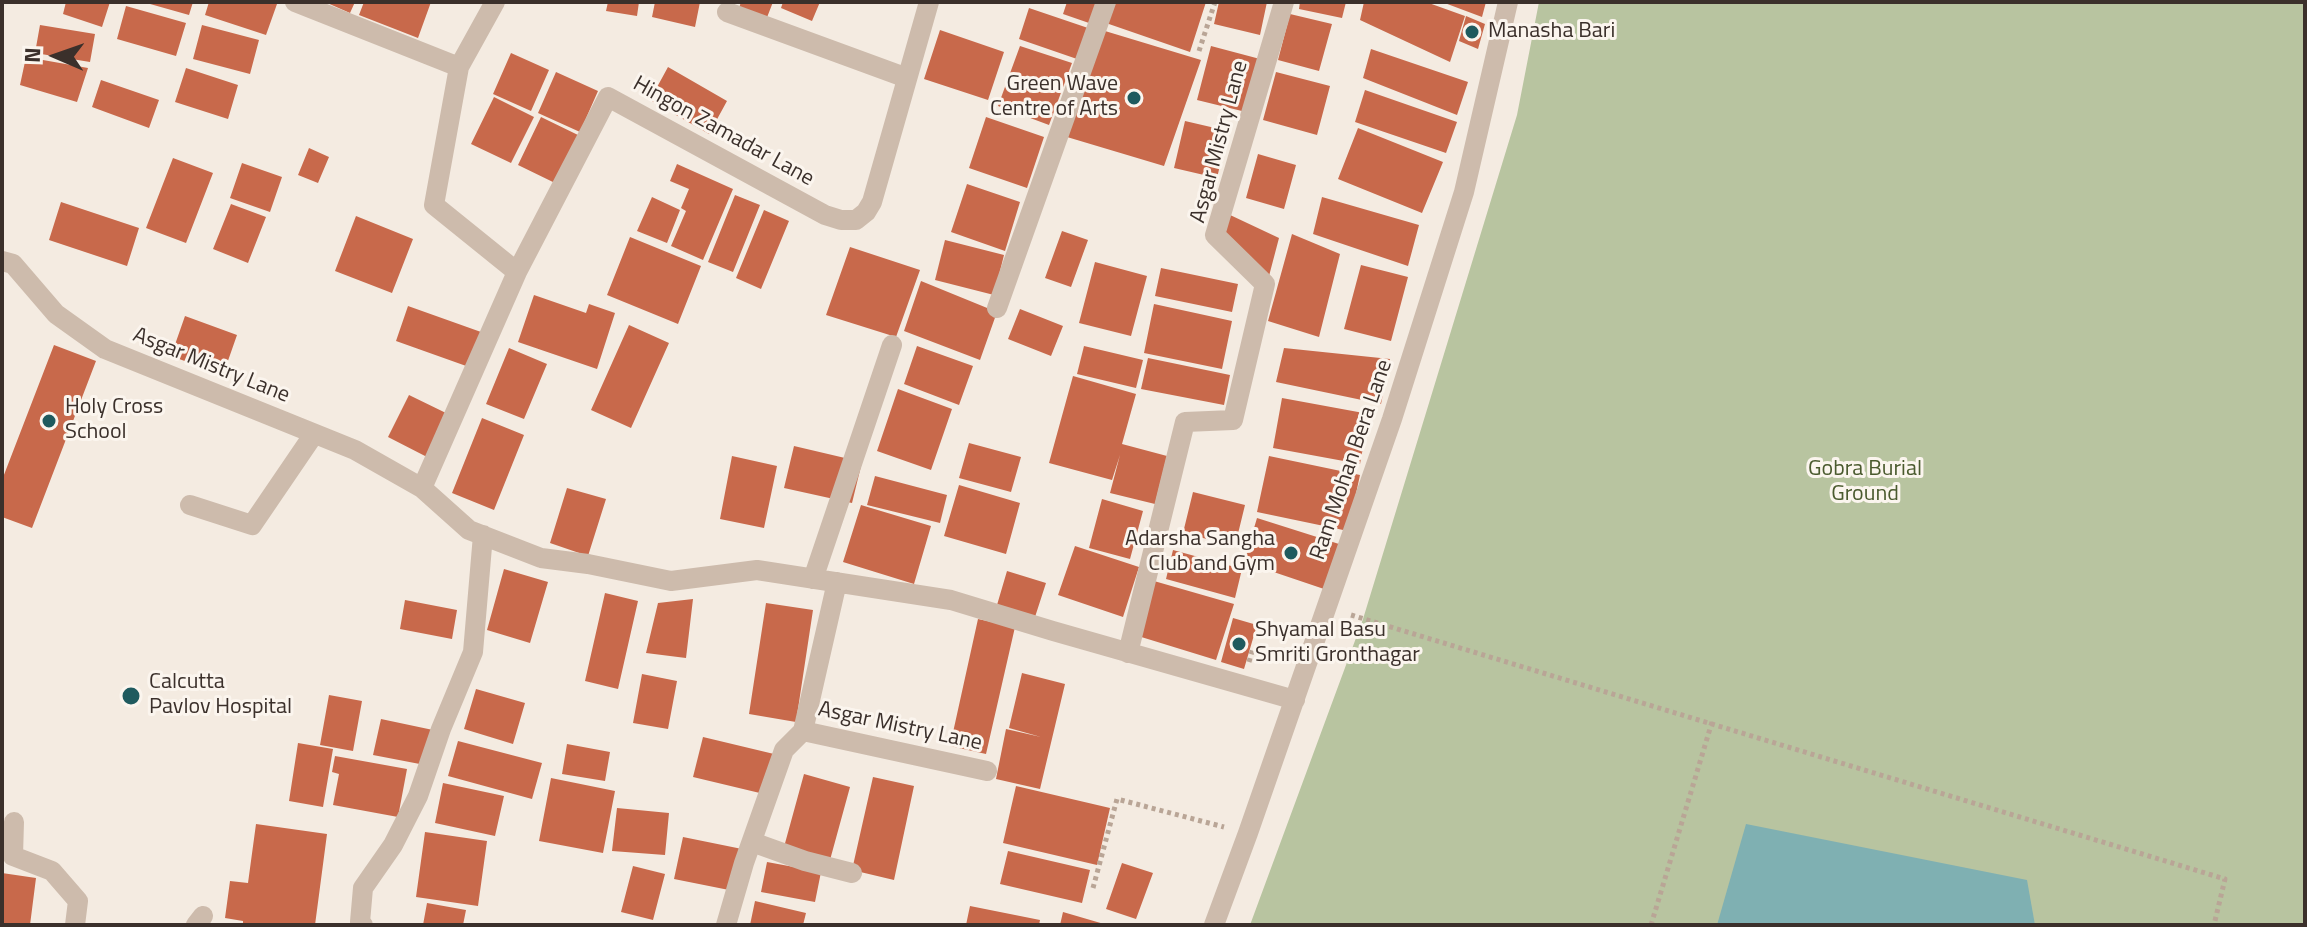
<!DOCTYPE html>
<style>
body{margin:0}
#map{position:relative;width:2307px;height:927px;overflow:hidden;background:#f4ebe1;font-family:"Titillium Web",sans-serif}
canvas{display:block}
.frame{position:absolute;inset:0;border:4px solid #3b302b;pointer-events:none}
.north{position:absolute;left:16px;top:16px;width:80px;height:80px;-webkit-text-stroke:6px #fbf5ee;paint-order:stroke;rotate:272deg;font-size:22px;font-weight:700;line-height:32px;text-align:center;color:#3b302b}
.north::after{content:'';display:block;margin:auto;width:28px;height:36px;background:#3b302b;clip-path:polygon(50% 0,100% 100%,50% 72%,0 100%)}
</style>
<div id="map">
<canvas width="2307" height="927"></canvas>
<div class="frame"></div>
<div class="north">N</div>
</div>
<script>
const ctx = document.querySelector('canvas').getContext('2d');
ctx.lineJoin = 'round';
function fillPath(path, color) {
  ctx.fillStyle = color;
  ctx.fill(path, 'evenodd');
}
function poly(rows) {
  const path = new Path2D();
  for (const r of rows) {
    path.moveTo(r[0], r[1]);
    for (let i = 2; i < r.length; i += 2) path.lineTo(r[i], r[i + 1]);
  }
  return path;
}
function stroke(path, color, width, dash) {
  ctx.strokeStyle = color;
  ctx.lineWidth = width;
  ctx.lineCap = dash ? 'butt' : 'round';
  ctx.setLineDash(dash || []);
  ctx.stroke(path);
}
function label(font, color, halo, rows, align = 'center') {
  ctx.font = font + ' "Titillium Web",sans-serif';
  ctx.lineWidth = 6;
  ctx.setLineDash([]);
  ctx.textBaseline = 'middle';
  ctx.strokeStyle = halo;
  ctx.fillStyle = color;
  for (const [text, x, y, turn = 0] of rows) {
    ctx.save();
    ctx.translate(x, y);
    ctx.rotate((+turn || 0) * Math.PI / 180);
    ctx.textAlign = isNaN(turn) ? turn : align;
    if (halo) ctx.strokeText(text, 0, 0);
    ctx.fillText(text, 0, 0);
    ctx.restore();
  }
}
const green = poly([
 [1539,2,2305,2,2305,925,1250,925,1363,619,1517,115]
]);
const water = poly([
 [1746,824,2027,880,2035,925,1717,925]
]);
const building = poly([
 [66,2,110,2,102,27,63,14],
 [143,2,193,2,189,15],
 [209,2,270,2,277,4,266,35,205,15],
 [325,2,355,2,350,13],
 [364,2,431,2,418,38,359,15],
 [608,2,639,2,637,16,606,11],
 [655,2,700,2,695,27,652,17],
 [741,2,773,2,766,20,738,11],
 [783,2,820,2,812,21,781,8],
 [1067,2,1097,2,1089,23,1063,14],
 [1113,2,1206,2,1190,52,1106,23],
 [1219,2,1267,2,1260,35,1214,24],
 [1300,2,1346,2,1342,18,1299,9],
 [1364,2,1426,2,1465,16,1450,62,1360,20],
 [1442,2,1486,2,1482,17],
 [126,6,186,23,176,56,117,39],
 [1029,8,1088,28,1077,59,1019,39],
 [1290,14,1332,24,1319,71,1278,60],
 [1466,16,1485,24,1478,49,1459,41],
 [40,25,95,34,90,62,35,53],
 [202,25,259,40,250,74,193,59],
 [940,30,1004,52,988,100,924,79],
 [1105,31,1201,60,1164,166,1067,137],
 [1020,46,1072,63,1049,125,998,106],
 [1211,46,1260,59,1246,112,1197,100],
 [1371,49,1468,82,1457,115,1363,78],
 [511,53,549,70,531,111,493,94],
 [26,57,88,68,77,102,20,85],
 [668,67,727,101,709,134,650,100],
 [186,68,238,85,228,119,175,102],
 [556,72,598,91,580,132,538,113],
 [1276,72,1330,86,1317,135,1263,120],
 [101,80,159,100,149,128,92,107],
 [1365,90,1457,122,1446,153,1355,122],
 [494,97,534,117,511,163,471,144],
 [541,117,578,135,555,183,518,165],
 [986,117,1044,137,1027,188,969,168],
 [1185,121,1228,131,1217,178,1174,168],
 [1358,128,1443,162,1422,213,1338,179],
 [309,148,329,157,318,183,298,175],
 [1258,154,1296,165,1284,209,1246,198],
 [173,158,213,173,186,243,146,228],
 [242,163,282,177,270,212,230,198],
 [677,164,733,189,703,260,671,246,686,211,681,208,689,189,670,181],
 [967,184,1020,202,1005,251,951,232],
 [735,195,760,205,733,272,708,262],
 [652,197,680,210,667,243,637,231],
 [1322,197,1419,225,1408,266,1313,234],
 [61,202,139,228,127,266,49,240],
 [231,204,266,217,248,263,213,249],
 [764,210,789,221,761,289,736,278],
 [1228,214,1279,238,1269,276,1222,229],
 [356,216,413,239,392,293,335,271],
 [1062,231,1088,240,1071,287,1045,278],
 [1292,234,1340,254,1319,337,1268,321],
 [630,237,701,266,678,324,607,295],
 [945,240,1004,255,994,295,935,280],
 [850,247,920,270,896,337,826,315],
 [1095,262,1147,276,1131,336,1079,323],
 [1361,265,1408,277,1391,341,1344,329],
 [1161,268,1238,284,1232,312,1155,296],
 [921,281,997,312,980,360,904,331],
 [534,295,586,313,589,304,615,313,597,369,518,342],
 [1154,304,1232,321,1222,369,1144,353],
 [408,306,481,332,469,367,396,341],
 [1020,309,1063,326,1051,356,1008,339],
 [185,316,237,335,223,375,171,356],
 [629,325,669,343,631,428,591,410],
 [54,345,96,361,32,528,2,517,2,480],
 [917,346,973,366,959,405,904,384],
 [1084,346,1143,360,1136,388,1077,374],
 [509,348,547,364,524,419,486,404],
 [1284,348,1390,359,1381,404,1276,382],
 [1148,358,1230,375,1224,405,1141,389],
 [1073,376,1136,394,1122,444,1167,456,1155,504,1110,493,1120,455,1112,480,1049,463],
 [898,389,952,409,931,470,877,451],
 [409,395,448,414,427,457,388,437],
 [1282,398,1369,414,1360,464,1273,448],
 [482,418,524,435,494,510,452,493],
 [969,443,1021,457,1011,492,959,478],
 [794,446,862,462,852,503,784,488],
 [732,456,777,466,764,528,720,519],
 [1269,456,1360,475,1348,531,1257,512],
 [875,476,947,495,940,523,867,505],
 [959,485,1020,503,1006,554,944,536],
 [567,488,606,499,588,556,550,543],
 [1193,492,1245,505,1235,546,1183,533],
 [1102,499,1143,511,1130,559,1089,548],
 [861,505,931,526,914,584,843,562],
 [1257,518,1339,544,1324,589,1244,562],
 [1075,546,1139,567,1123,617,1058,595],
 [1173,550,1242,569,1235,598,1166,579],
 [504,569,548,582,530,643,487,630],
 [1007,571,1046,583,1035,617,997,605],
 [1154,581,1234,604,1216,660,1138,636],
 [605,593,638,601,618,689,585,681],
 [693,599,686,658,646,653,658,603],
 [405,600,457,610,452,639,400,629],
 [766,603,813,610,796,722,749,714],
 [1233,618,1257,625,1244,669,1221,662],
 [978,619,1015,627,986,754,950,746],
 [1022,673,1065,684,1040,789,996,779,1006,729,1041,737,1009,728],
 [642,674,677,681,668,729,633,723],
 [476,689,525,703,513,744,464,729],
 [329,695,362,701,353,751,320,745],
 [381,719,433,730,425,765,373,755],
 [703,737,774,754,764,794,693,777],
 [458,741,542,763,532,799,448,776],
 [298,743,333,749,323,807,289,801],
 [567,744,610,752,605,781,562,774],
 [335,756,407,769,398,817,333,805,339,774,332,772],
 [804,774,850,787,830,860,784,847],
 [873,777,914,786,894,880,852,870],
 [551,778,615,791,603,853,539,841],
 [443,783,504,796,495,836,435,823],
 [1016,786,1110,808,1097,865,1003,843],
 [617,808,669,813,665,855,612,851],
 [256,824,327,834,315,925,243,925,243,921,225,918,230,881,248,883],
 [425,832,487,841,478,906,416,897],
 [683,837,742,849,734,891,674,879],
 [1008,851,1090,870,1082,903,1000,884],
 [767,862,821,872,815,902,761,892],
 [1122,863,1153,873,1136,919,1106,909],
 [633,866,665,874,653,920,621,912],
 [2,873,36,878,30,925,2,925],
 [755,901,806,913,803,925,750,925],
 [427,903,466,910,463,925,423,925],
 [970,906,1040,920,1039,925,966,925],
 [1063,912,1104,924,1104,925,1060,925]
]);
const path = poly([
 [1199,51,1215,2],
 [1351,615,2225,879,2214,925],
 [1249,662,1253,648],
 [1093,888,1117,799,1224,827],
 [1651,925,1712,722]
]);
const minor = poly([
 [295,2,459,67],
 [727,12,907,78],
 [2,261,13,264,56,314,105,349,355,450,422,488,469,530,541,558,588,564,671,581,757,570,951,600,1053,631,1295,700],
 [517,272,608,97,825,215,841,220,856,220,866,212,872,202,929,2],
 [997,308,1106,2],
 [422,488,517,272,434,205,459,67,495,2],
 [190,505,252,525,314,434],
 [813,579,892,345],
 [1128,653,1185,422,1233,420,1265,284,1215,235,1284,2],
 [803,731,837,582],
 [14,822,13,856,52,871,78,901,75,925],
 [752,842,805,861,852,873],
 [196,925,203,916],
 [363,925,360,922,363,888,393,845,418,796,441,729,473,652,483,535],
 [726,925,744,863,784,750,803,731,987,771],
 [1214,925,1248,833,1392,419,1464,192,1508,2]
]);
const markers = [
 [1472,32,8,"#1f5a5e"],
 [1134,98,8,"#1f5a5e"],
 [49,421,8,"#1f5a5e"],
 [1291,553,8,"#1f5a5e"],
 [1239,644,8,"#1f5a5e"],
 [131,696,10,"#1f5a5e"]
];
const poiNames = [
 ["Manasha Bari",1488,32],
 ["Green Wave",1118,85,"right"],
 ["Centre of Arts",1118,110,"right"],
 ["Holy Cross",65,408],
 ["School",65,433],
 ["Adarsha Sangha",1275,540,"right"],
 ["Club and Gym",1275,565,"right"],
 ["Shyamal Basu",1255,631],
 ["Smriti Gronthagar",1255,656],
 ["Calcutta",149,683],
 ["Pavlov Hospital",149,708]
];
const streetNames = [
 ["Hingon Zamadar Lane",723,132,29],
 ["Asgar Mistry Lane",1220,142,-75],
 ["Asgar Mistry Lane",211,366,22],
 ["Ram Mohan Bera Lane",1352,460,-71],
 ["Asgar Mistry Lane",900,727,12]
];
const parkNames = [
 ["Gobra Burial",1865,470],
 ["Ground",1865,495]
];
fillPath(green, '#b8c4a0');
fillPath(water, '#7fb0b2');
fillPath(building, '#c8694b');
stroke(path, '#b9a596', 5, [4, 4]);
stroke(minor, '#cdbbac', 20);
for (const [x, y, r, color] of markers) {
  const dot = new Path2D();
  dot.arc(x, y, r, 0, 2 * Math.PI);
  ctx.fillStyle = color;
  ctx.fill(dot);
  stroke(dot, '#fbf5ee', 3);
}
label('22px', '#3b302b', '#fbf5ee', poiNames, 'left');
label('22px', '#3b302b', '#fbf5ee', streetNames);
label('22px', '#4a5a2e', '#fbf5ee', parkNames);
</script>
